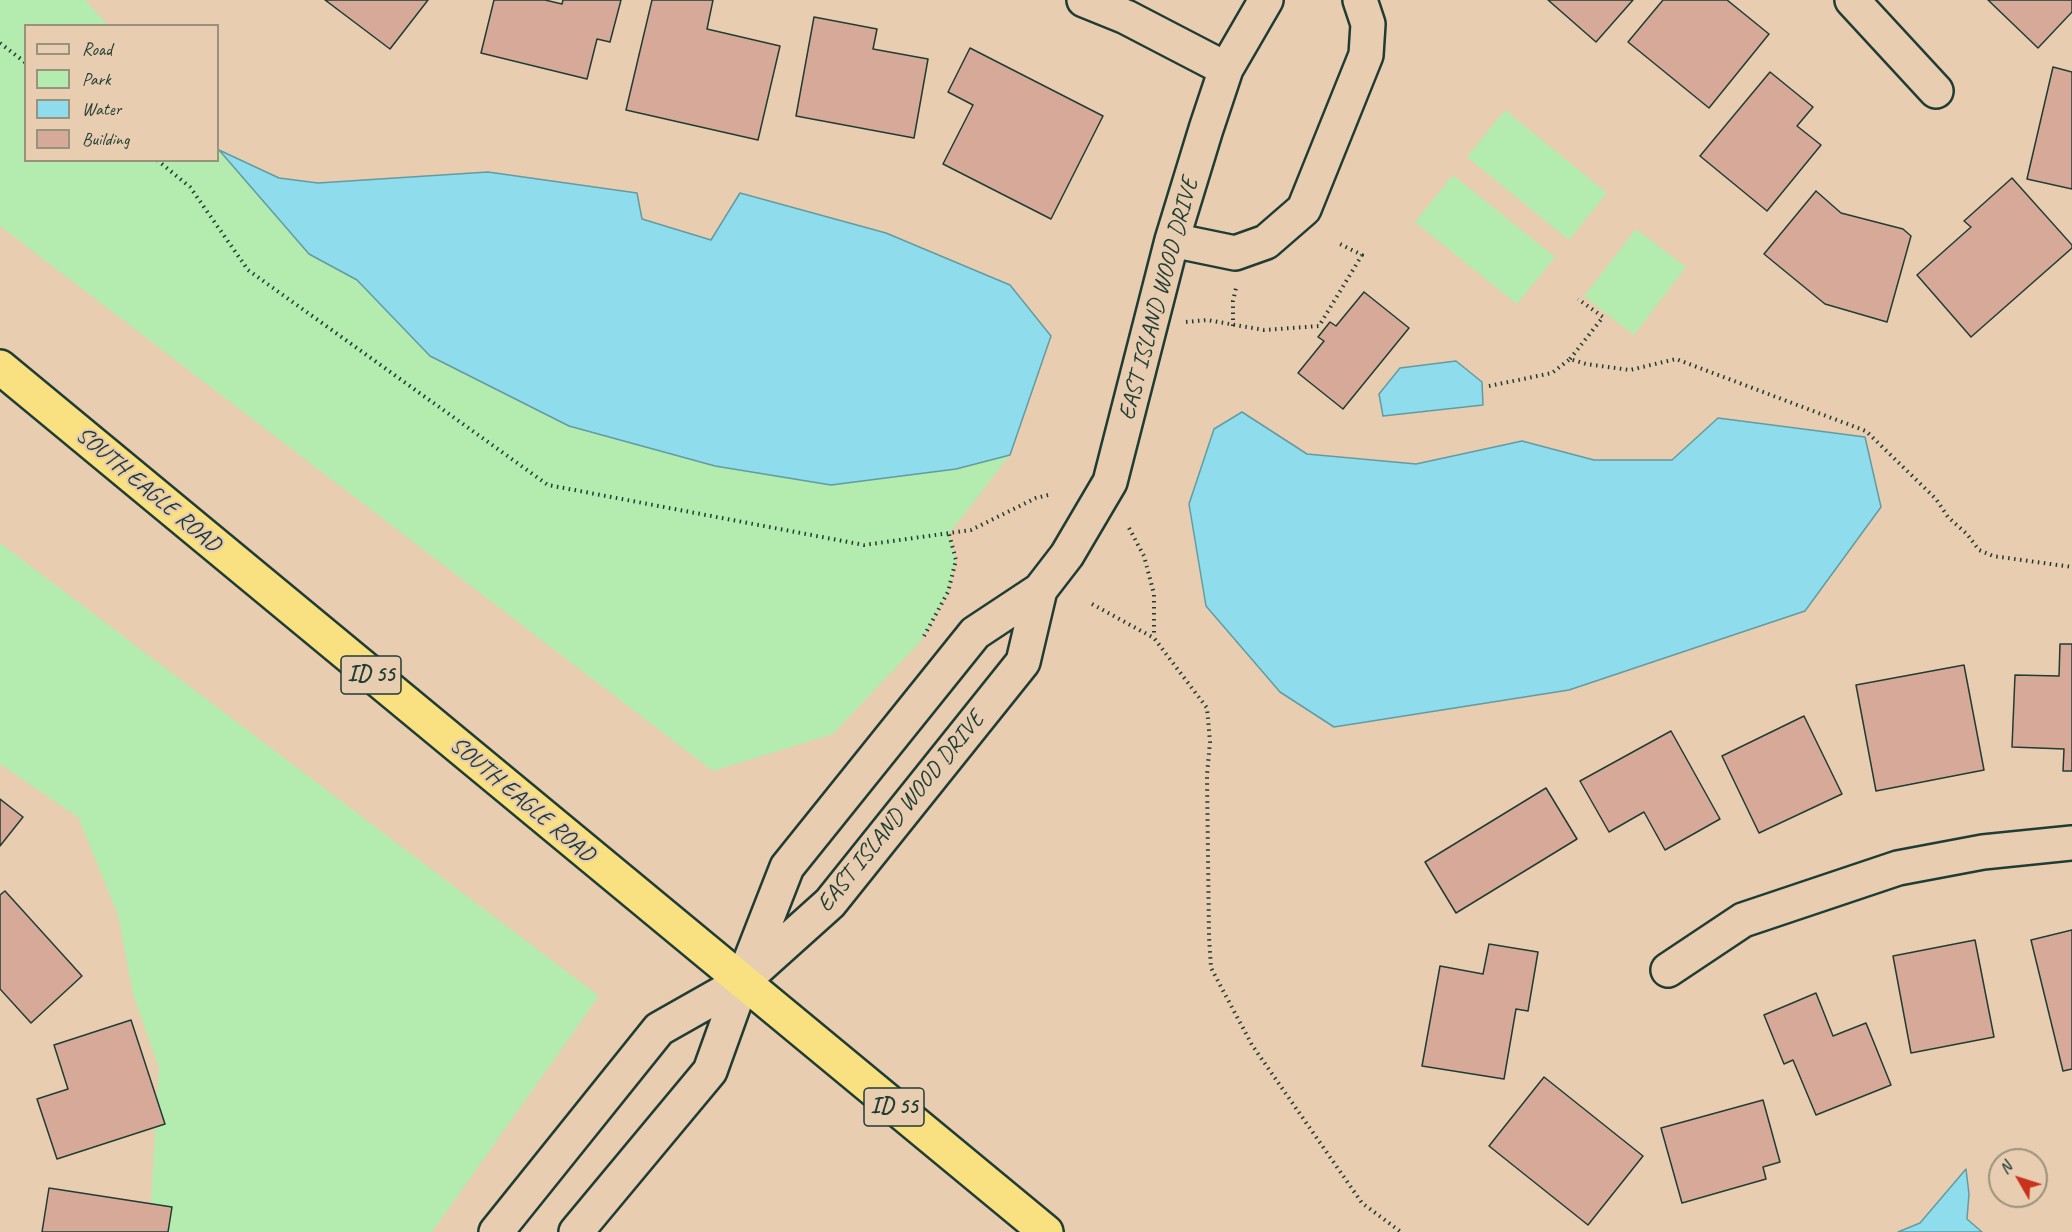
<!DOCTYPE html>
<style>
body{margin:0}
#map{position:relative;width:2072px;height:1232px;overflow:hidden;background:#e9cdb0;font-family:Caveat,sans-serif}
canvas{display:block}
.legend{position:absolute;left:24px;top:24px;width:195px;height:138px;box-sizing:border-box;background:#e9cdb0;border:2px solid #98937e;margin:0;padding:8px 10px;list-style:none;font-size:18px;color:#1f3d34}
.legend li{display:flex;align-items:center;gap:12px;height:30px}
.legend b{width:30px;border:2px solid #98937e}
.north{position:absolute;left:1988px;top:1148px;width:60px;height:60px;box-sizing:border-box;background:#e9cdb0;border:2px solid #98937e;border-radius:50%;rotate:309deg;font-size:16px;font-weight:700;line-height:24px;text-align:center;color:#1f3d34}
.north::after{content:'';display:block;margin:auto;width:21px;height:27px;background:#c8321e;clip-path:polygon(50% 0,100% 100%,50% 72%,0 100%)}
</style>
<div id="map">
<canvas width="2072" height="1232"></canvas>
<ul class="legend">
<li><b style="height:8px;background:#e9cdb0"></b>Road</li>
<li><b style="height:16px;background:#b4ebae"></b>Park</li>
<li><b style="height:16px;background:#8edcec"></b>Water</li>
<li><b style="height:16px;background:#d7a998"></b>Building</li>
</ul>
<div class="north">N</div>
</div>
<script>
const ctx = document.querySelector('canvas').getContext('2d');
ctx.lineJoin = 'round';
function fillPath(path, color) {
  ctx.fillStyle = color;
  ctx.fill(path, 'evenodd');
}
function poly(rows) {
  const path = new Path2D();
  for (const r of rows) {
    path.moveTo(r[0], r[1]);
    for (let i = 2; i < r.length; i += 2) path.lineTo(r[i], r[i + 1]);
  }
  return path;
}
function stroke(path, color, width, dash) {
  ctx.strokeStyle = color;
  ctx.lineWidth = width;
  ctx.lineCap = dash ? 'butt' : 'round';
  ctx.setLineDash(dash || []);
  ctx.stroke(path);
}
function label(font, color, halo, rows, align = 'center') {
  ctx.font = font + ' Caveat,sans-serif';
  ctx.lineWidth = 4.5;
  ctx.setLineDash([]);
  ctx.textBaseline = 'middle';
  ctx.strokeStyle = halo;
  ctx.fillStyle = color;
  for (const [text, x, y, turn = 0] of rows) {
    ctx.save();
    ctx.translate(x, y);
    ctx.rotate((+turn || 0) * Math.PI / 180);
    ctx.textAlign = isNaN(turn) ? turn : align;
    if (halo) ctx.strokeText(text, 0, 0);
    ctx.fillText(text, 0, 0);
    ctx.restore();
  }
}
const green = poly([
 [0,0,85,0,108,25,26,26,26,160,218,160,218,149,309,254,357,280,430,356,569,426,715,466,831,485,956,469,1010,455,949,534,956,560,948,592,921,641,833,734,713,771,0,226],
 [1505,110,1607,193,1569,240,1467,157],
 [1453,175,1555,257,1517,304,1415,222],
 [1636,229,1686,267,1634,335,1584,296],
 [0,543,599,996,432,1232,149,1232,159,1068,133,994,118,915,78,817,0,764]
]);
const water = poly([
 [219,150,279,178,318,183,488,172,637,193,642,219,711,240,740,193,886,233,1010,285,1051,336,1010,455,956,469,831,485,715,466,569,426,430,356,357,280,309,254,219,150],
 [1456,361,1482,382,1483,405,1383,416,1379,394,1400,368,1456,361],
 [1242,412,1307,454,1416,464,1522,441,1594,460,1672,460,1718,418,1865,437,1881,507,1805,611,1569,690,1334,727,1280,692,1206,606,1189,504,1214,429,1242,412],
 [1966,1169,1969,1194,1967,1219,1982,1232,1898,1232,1920,1223,1966,1169]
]);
const building = poly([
 [325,0,428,0,390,49,325,0],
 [494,0,545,0,562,4,563,0,621,0,610,42,597,39,587,79,481,53,494,0],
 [652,0,713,0,707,29,780,46,758,140,626,110,652,0],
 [1548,0,1633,0,1596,42,1548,0],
 [1663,0,1727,0,1769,34,1709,108,1628,42,1663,0],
 [1988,0,2072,0,2072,12,2038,48,1988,0],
 [814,17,877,29,873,49,928,59,914,138,796,116,814,17],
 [970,48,1103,116,1051,219,943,164,973,105,948,92,970,48],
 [2053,67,2072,72,2072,189,2027,179,2053,67],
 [1770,72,1813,107,1797,126,1821,145,1767,211,1700,156,1770,72],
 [2012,178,2072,245,2072,248,1971,337,1917,275,1971,227,1964,221,2012,178],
 [1816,191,1841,213,1903,229,1911,236,1887,322,1825,304,1764,254,1816,191],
 [1364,292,1409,328,1343,409,1298,373,1324,341,1318,337,1330,322,1336,326,1364,292],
 [2060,644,2072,644,2072,771,2063,771,2064,749,2012,747,2015,675,2059,676,2060,644],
 [1964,665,1984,770,1876,791,1856,685,1964,665],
 [1804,716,1842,794,1759,833,1722,756,1804,716],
 [1671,731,1720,819,1665,850,1644,812,1609,832,1580,781,1671,731],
 [1546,788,1577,839,1456,913,1425,862,1546,788],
 [0,799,23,817,0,846,0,799],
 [5,891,82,976,31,1023,0,989,0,895,5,891],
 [2072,930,2072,1069,2063,1071,2031,940,2072,930],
 [1975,940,1994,1037,1911,1053,1893,956,1975,940],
 [1489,944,1538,952,1528,1011,1516,1009,1504,1079,1422,1066,1440,966,1483,974,1489,944],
 [1816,993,1833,1036,1866,1023,1891,1085,1816,1115,1793,1060,1784,1064,1764,1015,1816,993],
 [131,1020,165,1124,57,1159,37,1099,68,1089,54,1045,131,1020],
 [1544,1077,1643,1156,1588,1225,1489,1146,1544,1077],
 [1763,1100,1780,1162,1763,1167,1766,1179,1682,1203,1661,1128,1763,1100],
 [49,1188,172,1207,168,1232,42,1232,49,1188]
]);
const path = poly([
 [0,43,26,63],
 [157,160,190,187,248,270,548,485,864,545,971,530,1036,498,1052,494],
 [1186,322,1207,320,1264,330,1319,326,1362,255,1340,244],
 [1233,326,1233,301,1236,288],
 [1570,359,1603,317,1578,299],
 [1489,386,1552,373,1570,359,1586,364,1630,370,1676,359,1866,431,1936,499,1948,517,1967,534,1979,550,1993,556,2072,567],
 [1129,528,1144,556,1154,594,1154,637],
 [1092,604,1154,638,1207,708,1210,742,1207,775,1209,937,1211,968,1252,1045,1362,1203,1401,1232],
 [924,636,948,592,956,560,949,534]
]);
const minor = poly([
 [1084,0,1126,17,1226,69],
 [1852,0,1936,91],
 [1172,240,1235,253,1266,242,1304,209,1366,55,1368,24,1360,0],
 [1668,970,1743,920,1898,868,1983,852,2072,843],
 [496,1232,659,1029,742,982,830,903,1023,662,1040,590],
 [576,1232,710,1071,742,982,787,867,975,633,1040,590,1067,555,1110,482,1172,240,1206,129,1226,69,1266,0]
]);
const highway = poly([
 [0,367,1046,1232]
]);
const shields = [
 [371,675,60],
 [894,1107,60]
];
const shieldNames = [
 ["ID 55",371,675],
 ["ID 55",894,1107]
];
const streetNames = [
 ["EAST ISLAND WOOD DRIVE",1159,299,-75],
 ["SOUTH EAGLE ROAD",148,490,40],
 ["SOUTH EAGLE ROAD",522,800,40],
 ["EAST ISLAND WOOD DRIVE",901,812,-51]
];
fillPath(green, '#b4ebae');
fillPath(water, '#8edcec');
stroke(water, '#629ca2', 1.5);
fillPath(building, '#d7a998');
stroke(building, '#1f3d34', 1.5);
stroke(minor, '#1f3d34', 38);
stroke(highway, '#1f3d34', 38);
stroke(path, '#1f3d34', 4, [1.5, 4.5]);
stroke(minor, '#e9cdb0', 33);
stroke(highway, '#f9e181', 33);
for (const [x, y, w] of shields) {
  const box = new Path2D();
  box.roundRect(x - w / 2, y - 19, w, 38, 4.5);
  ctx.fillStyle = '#e9cdb0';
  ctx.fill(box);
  stroke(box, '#1f3d34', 1.5);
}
label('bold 22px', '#1f3d34', null, shieldNames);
label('24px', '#1f3d34', '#e9cdb0', streetNames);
</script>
